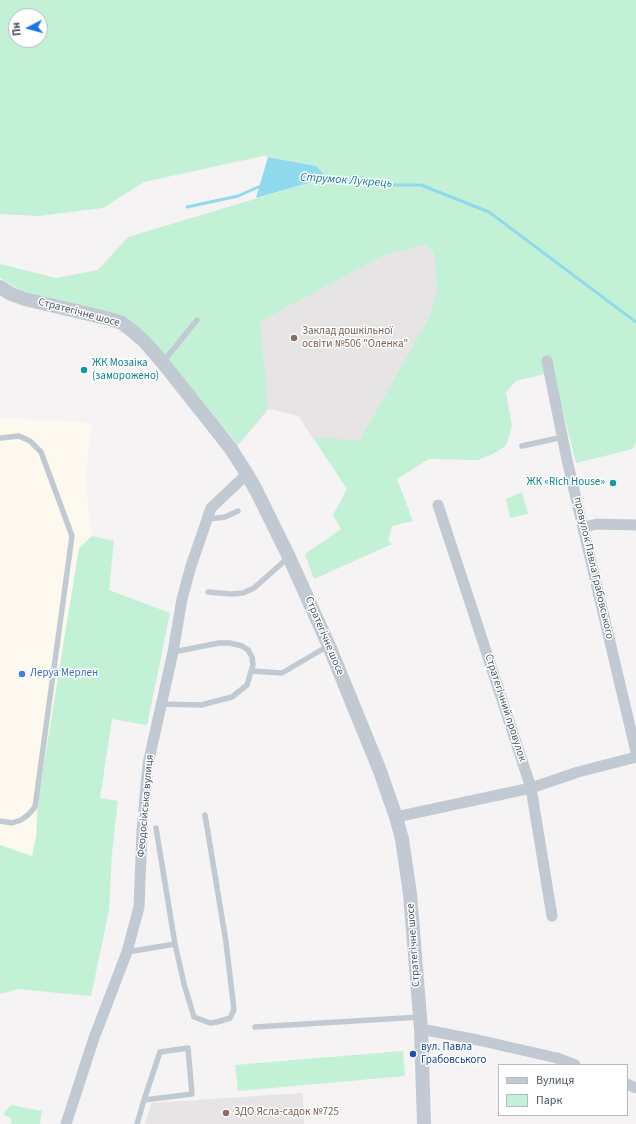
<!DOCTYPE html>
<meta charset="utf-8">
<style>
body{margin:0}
#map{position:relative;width:636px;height:1124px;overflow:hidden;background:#f5f3f3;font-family:"Source Sans 3",sans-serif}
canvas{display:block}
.legend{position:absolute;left:498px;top:1064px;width:130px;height:52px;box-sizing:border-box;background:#fff;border:1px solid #b7bbc0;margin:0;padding:5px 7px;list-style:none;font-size:12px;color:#4a5661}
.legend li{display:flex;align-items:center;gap:8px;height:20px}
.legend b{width:20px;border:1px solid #b7bbc0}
.north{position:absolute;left:8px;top:8px;width:40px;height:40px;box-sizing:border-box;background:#fff;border:1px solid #b7bbc0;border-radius:50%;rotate:264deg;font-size:11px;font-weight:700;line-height:16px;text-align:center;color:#4a5661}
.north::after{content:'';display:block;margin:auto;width:14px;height:18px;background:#1a73e8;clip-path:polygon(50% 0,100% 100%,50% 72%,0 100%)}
</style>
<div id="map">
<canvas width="636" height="1124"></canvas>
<ul class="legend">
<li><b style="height:5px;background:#c1cad2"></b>Вулиця</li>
<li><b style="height:11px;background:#c3f1d5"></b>Парк</li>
</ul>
<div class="north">Пн</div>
</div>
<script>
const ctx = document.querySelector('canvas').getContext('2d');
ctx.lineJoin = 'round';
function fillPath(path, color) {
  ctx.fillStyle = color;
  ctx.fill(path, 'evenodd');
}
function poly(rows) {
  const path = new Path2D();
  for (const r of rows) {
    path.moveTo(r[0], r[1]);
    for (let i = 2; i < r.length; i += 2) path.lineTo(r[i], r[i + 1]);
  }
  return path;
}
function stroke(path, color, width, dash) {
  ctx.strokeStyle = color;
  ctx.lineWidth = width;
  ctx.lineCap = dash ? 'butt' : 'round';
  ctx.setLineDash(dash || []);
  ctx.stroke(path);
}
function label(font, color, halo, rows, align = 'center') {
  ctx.font = font + ' "Source Sans 3",sans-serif';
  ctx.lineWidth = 3;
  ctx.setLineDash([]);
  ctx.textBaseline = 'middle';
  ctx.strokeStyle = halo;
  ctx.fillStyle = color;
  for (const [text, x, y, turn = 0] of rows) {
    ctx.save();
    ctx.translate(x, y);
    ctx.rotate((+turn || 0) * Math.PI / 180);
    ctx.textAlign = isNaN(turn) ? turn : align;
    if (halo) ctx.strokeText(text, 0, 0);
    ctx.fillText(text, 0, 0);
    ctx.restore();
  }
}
const commercial = poly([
 [13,418,92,423,85,479,92,536,79,548,38,800,36,837,32,856,0,845,0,419]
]);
const education = poly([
 [425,245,434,253,437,289,430,315,360,441,313,438,298,416,269,409,235,449,159,354,260,322,384,255],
 [303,1093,304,1124,145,1124,151,1103]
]);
const green = poly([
 [0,0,636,0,636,441,633,449,576,463,553,372,516,381,506,392,512,426,506,446,491,455,477,460,429,459,397,479,413,521,392,526,388,541,392,544,314,579,305,554,341,529,333,515,347,489,313,438,360,440,430,315,437,289,434,253,425,245,384,255,260,322,268,408,238,444,149,337,121,316,20,290,0,278,0,264,56,278,98,270,128,237,308,183,325,184,316,166,263,156,144,182,103,208,39,216,0,214],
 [16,16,40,16,40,40,16,40],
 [522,492,528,514,510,518,506,499],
 [92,536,114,541,109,590,170,613,147,725,112,719,100,798,118,801,112,853,109,910,91,996,18,989,0,994,0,845,32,856,36,837,38,800,79,548],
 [403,1051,405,1076,238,1091,235,1065],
 [11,1105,42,1111,40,1124,10,1124,12,1119,3,1114]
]);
const water = poly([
 [268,157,316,166,328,179,325,184,308,183,256,198]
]);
const stream = poly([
 [324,179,370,185,421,185,489,212,636,322],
 [187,207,238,196,263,185]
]);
const service = poly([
 [163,362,197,320],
 [0,438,19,436,30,441,41,452,72,536,35,807,28,815,21,820,12,823,0,821],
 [522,446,563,437],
 [208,519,225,517,238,511],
 [208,592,231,594,243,593,254,588,289,557],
 [251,671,282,673,328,646],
 [161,704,201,705,232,697,247,685,253,665,252,657,248,650,242,646,230,643,219,643,173,652],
 [156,828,175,944,184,984,194,1017,210,1023,217,1022,230,1018,234,1010,226,942,205,815],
 [127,952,175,944],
 [255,1027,420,1017],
 [137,1124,144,1100,160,1052,188,1048,192,1094,144,1100]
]);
const minor = poly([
 [547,361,567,460,636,752],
 [438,505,531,788,552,916],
 [584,527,597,524,636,525],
 [396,817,531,788,578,772,636,757],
 [421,1029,478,1040,557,1058,575,1065],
 [627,1084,636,1088],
 [66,1124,94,1038,127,952,139,907,142,831,148,764,173,652,182,599,191,566,211,508,247,474]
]);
const tertiary = poly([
 [0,287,11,294,25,299,110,319,122,323,131,330,144,341,163,363,213,426,231,449,247,474,257,492,289,557,329,646,380,771,396,817,402,839,410,894,421,1029,424,1124]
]);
const markers = [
 [294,338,4,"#8d6e63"],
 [84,370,4,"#0f9aa8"],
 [613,483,4,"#0f9aa8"],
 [22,674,4,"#3f7fe0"],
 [413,1054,4,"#1a4fb4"],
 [226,1113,4,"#8d6e63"]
];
const streetNames = [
 ["Стратегічне шосе",79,313,15],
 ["провулок Павла Грабовського",593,568,77],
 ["Стратегічне шосе",324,636,67],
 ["Стратегічний провулок",505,708,72],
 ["Феодосійська вулиця",146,806,-85],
 ["Стратегічне шосе",414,945,-94]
];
const educationNames = [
 ["Заклад дошкільної",302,332],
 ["освіти №506 \"Оленка\"",302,345],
 ["ЗДО Ясла-садок №725",234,1113]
];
const cultureNames = [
 ["ЖК Мозаіка",92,364],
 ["(заморожено)",92,377],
 ["ЖК «Rich House»",605,483,"right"]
];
const shopNames = [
 ["Леруа Мерлен",30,674]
];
const transitNames = [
 ["вул. Павла",421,1048],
 ["Грабовського",421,1061]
];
const waterNames = [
 ["Струмок Лукрець",346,181,4]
];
fillPath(commercial, '#fdf9ef');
fillPath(education, '#e6e4e5');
fillPath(green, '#c3f1d5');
fillPath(water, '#90daee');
stroke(stream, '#90daee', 3);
stroke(service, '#c1cad2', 5.5);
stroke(minor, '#c1cad2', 11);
stroke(tertiary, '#c1cad2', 14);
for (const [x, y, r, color] of markers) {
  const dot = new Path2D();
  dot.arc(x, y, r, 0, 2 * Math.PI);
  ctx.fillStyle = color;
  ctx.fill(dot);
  stroke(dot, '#fff', 1.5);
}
label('11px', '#4a5661', '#fff', streetNames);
label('11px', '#785e54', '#fff', educationNames, 'left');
label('11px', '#0d838f', '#fff', cultureNames, 'left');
label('11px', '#366cbe', '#fff', shopNames, 'left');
label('11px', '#164399', '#fff', transitNames, 'left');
label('italic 12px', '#0c7c9b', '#fff', waterNames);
</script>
